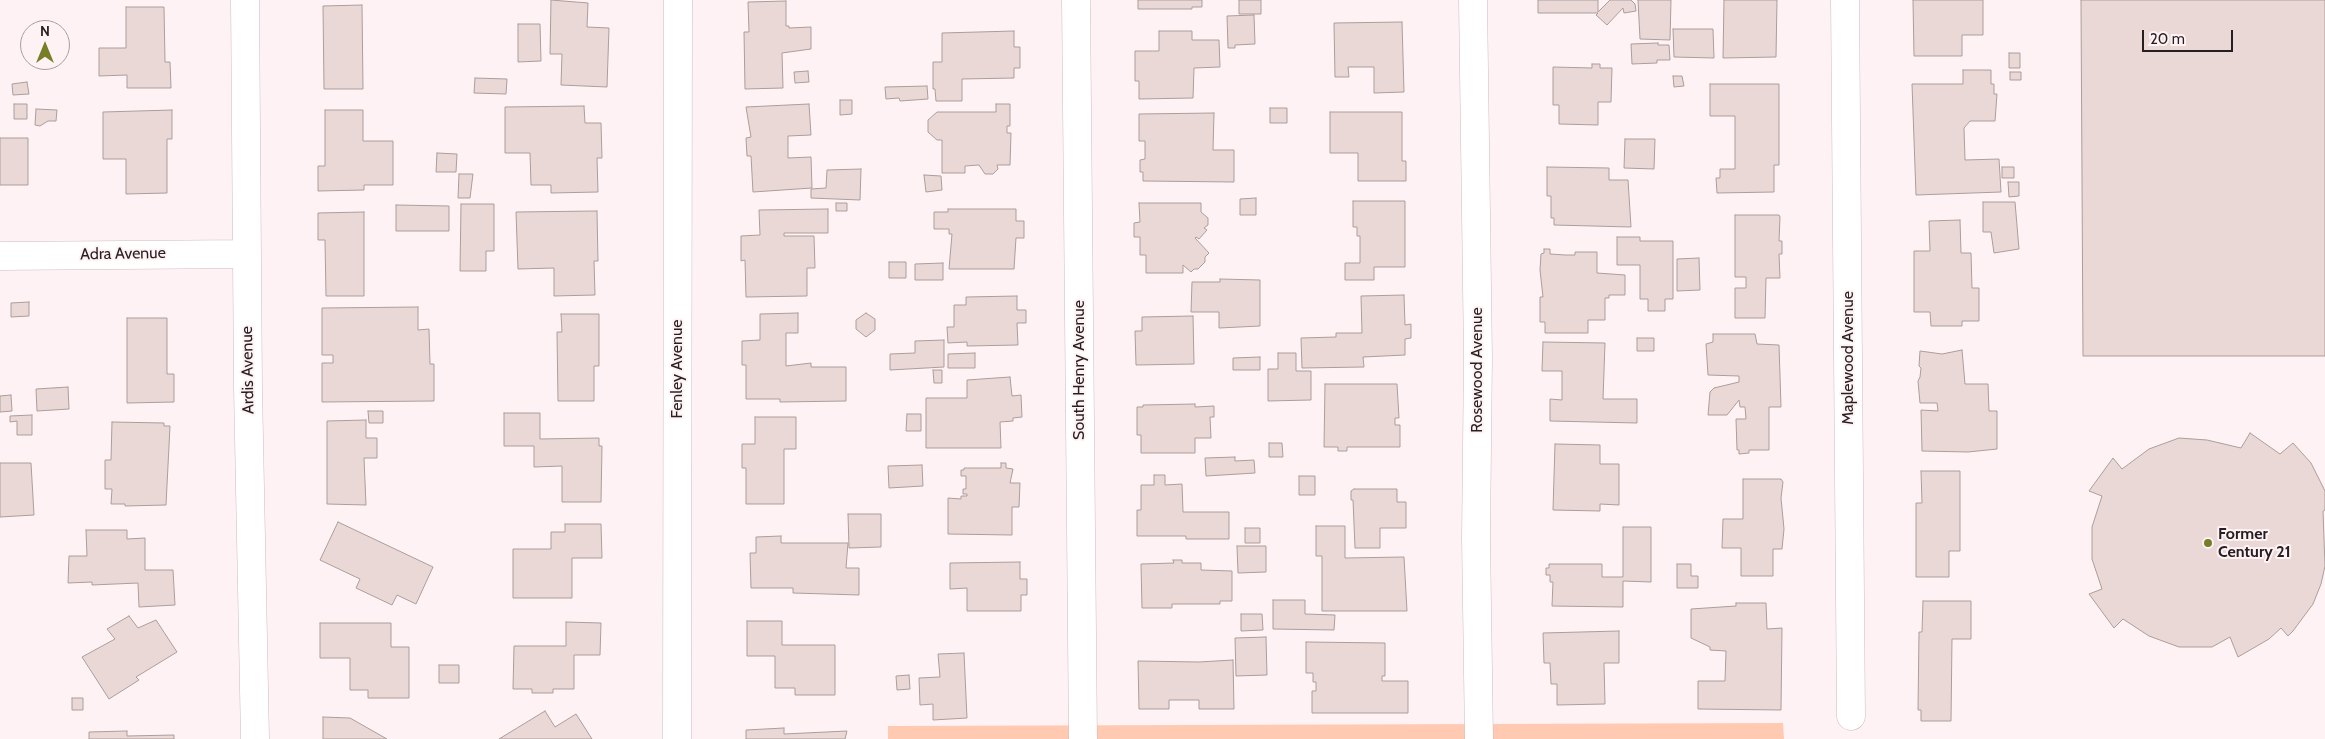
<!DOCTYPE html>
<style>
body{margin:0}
#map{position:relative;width:2325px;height:739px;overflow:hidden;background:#fff2f5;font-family:Cabin,sans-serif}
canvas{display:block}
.north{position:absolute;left:20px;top:20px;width:50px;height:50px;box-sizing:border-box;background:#fff2f5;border:1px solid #a89ea0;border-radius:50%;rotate:0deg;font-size:14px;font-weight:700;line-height:20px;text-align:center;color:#251f21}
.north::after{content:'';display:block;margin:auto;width:18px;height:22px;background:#777e28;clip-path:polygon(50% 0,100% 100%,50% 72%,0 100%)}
.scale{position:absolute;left:2142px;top:30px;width:91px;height:22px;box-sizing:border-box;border:2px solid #251f21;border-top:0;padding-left:6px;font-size:15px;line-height:18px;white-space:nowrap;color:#251f21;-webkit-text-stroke:4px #fff2f5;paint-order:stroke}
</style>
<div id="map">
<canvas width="2325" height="739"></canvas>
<div class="north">N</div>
<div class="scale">20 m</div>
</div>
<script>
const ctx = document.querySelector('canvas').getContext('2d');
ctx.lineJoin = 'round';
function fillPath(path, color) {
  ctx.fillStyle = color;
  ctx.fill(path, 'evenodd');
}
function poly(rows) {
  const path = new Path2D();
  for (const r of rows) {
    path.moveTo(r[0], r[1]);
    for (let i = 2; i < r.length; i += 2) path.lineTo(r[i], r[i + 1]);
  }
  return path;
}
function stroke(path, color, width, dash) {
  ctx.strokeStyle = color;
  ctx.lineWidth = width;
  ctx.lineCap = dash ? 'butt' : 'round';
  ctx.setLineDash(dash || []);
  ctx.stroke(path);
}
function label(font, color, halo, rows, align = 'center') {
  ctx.font = font + ' Cabin,sans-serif';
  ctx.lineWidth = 4;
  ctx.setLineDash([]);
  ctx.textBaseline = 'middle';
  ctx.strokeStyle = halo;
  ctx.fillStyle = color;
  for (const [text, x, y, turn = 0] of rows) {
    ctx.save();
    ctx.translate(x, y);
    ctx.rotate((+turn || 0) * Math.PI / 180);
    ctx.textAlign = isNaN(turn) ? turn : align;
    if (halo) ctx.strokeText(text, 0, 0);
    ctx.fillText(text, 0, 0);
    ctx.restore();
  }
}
const green = poly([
 [1783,723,1784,739,888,739,888,726]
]);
const building = poly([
 [551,0,588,3,587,27,609,28,607,87,561,85,562,54,550,54,551,0],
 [1138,0,1202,0,1202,7,1192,7,1192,9,1138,9,1138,0],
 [1239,0,1261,0,1261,14,1239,14,1239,0],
 [1538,0,1598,0,1598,12,1610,0,1631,0,1635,4,1636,11,1624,13,1623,8,1607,25,1596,15,1598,13,1538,13,1538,0],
 [1638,0,1671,0,1670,40,1640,39,1638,0],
 [1724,0,1777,0,1776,57,1723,58,1724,0],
 [1913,0,1983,0,1983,35,1962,35,1962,56,1914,56,1913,0],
 [2081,0,2325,0,2325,356,2083,356,2081,0],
 [786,1,786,26,789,26,789,28,811,27,811,49,782,53,783,88,745,89,744,32,749,32,748,2,786,1],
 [362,5,363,89,324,89,323,6,362,5],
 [126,7,164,7,165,62,170,62,171,88,127,88,127,75,99,76,99,48,126,48,126,7],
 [1254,15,1255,44,1235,45,1235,48,1228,48,1227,16,1254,15],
 [1402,22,1404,92,1374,93,1374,67,1348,67,1349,77,1335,77,1334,23,1402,22],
 [518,24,540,24,541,61,518,62,518,24],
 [1673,29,1713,29,1714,58,1674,57,1673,29],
 [1014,31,1014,47,1020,47,1020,68,1014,68,1014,78,962,79,962,101,936,101,935,89,933,89,933,62,942,62,942,33,1014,31],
 [1159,31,1192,31,1192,40,1219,40,1220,67,1194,68,1193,98,1139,99,1139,81,1135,81,1135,51,1159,51,1159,31],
 [1658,43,1658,45,1669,45,1670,60,1657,60,1657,63,1632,64,1631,44,1658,43],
 [2009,53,2020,53,2020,68,2009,68,2009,53],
 [37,60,56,60,56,67,37,67,37,60],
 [1592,64,1600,64,1600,68,1612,68,1611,102,1598,102,1598,125,1559,124,1559,105,1553,105,1553,67,1592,68,1592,64],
 [1963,70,1991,70,1991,84,1994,84,1994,94,1997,94,1995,121,1970,121,1964,128,1965,160,1999,159,2001,192,1916,195,1912,84,1963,84,1963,70],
 [808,71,809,82,795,83,794,72,808,71],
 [2010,72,2021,72,2021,80,2010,80,2010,72],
 [1673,76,1682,76,1684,86,1674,87,1673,76],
 [475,78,507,79,506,94,474,93,475,78],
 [27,82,29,94,13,95,12,84,27,82],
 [1710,84,1779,84,1779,165,1774,165,1774,192,1717,193,1716,178,1720,178,1720,169,1735,169,1735,116,1710,116,1710,84],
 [927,86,928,99,900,101,899,98,886,99,885,87,927,86],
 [840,100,852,100,852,114,840,115,840,100],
 [14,104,27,104,27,119,14,119,14,104],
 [809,104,811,135,788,136,788,158,811,157,812,188,753,192,751,156,747,156,746,138,751,137,746,107,809,104],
 [996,104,1010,104,1010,126,1007,126,1007,133,1011,133,1010,165,997,165,998,169,993,174,985,174,979,165,965,166,965,173,942,173,942,140,937,140,928,132,928,120,937,112,996,112,996,104],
 [584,106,585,123,601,123,602,158,597,158,598,192,551,193,551,185,531,185,530,153,505,153,505,107,584,106],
 [1270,108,1287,108,1287,123,1270,123,1270,108],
 [36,109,57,110,56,121,48,121,40,126,35,125,36,109],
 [172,110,172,139,167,139,167,193,126,194,126,159,103,159,103,112,172,110],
 [325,110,363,110,363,141,393,141,393,185,364,185,364,190,318,191,318,166,325,166,325,110],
 [1330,112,1402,112,1402,161,1406,161,1406,181,1358,181,1358,153,1330,153,1330,112],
 [1214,113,1213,150,1234,150,1234,182,1143,181,1143,172,1140,172,1140,160,1145,159,1145,141,1139,141,1139,114,1214,113],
 [0,138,28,138,28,185,0,185,0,138],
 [1625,139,1655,139,1654,169,1624,168,1625,139],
 [437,153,457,154,456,172,436,172,437,153],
 [1547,167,1609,168,1609,180,1628,180,1631,227,1554,225,1554,218,1551,218,1551,196,1547,196,1547,167],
 [2002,167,2014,167,2014,178,2002,178,2002,167],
 [861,169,860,200,811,198,811,189,826,188,827,170,861,169],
 [459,174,473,174,470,198,458,198,459,174],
 [924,175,941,176,942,190,926,192,924,175],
 [2008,182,2019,182,2019,196,2009,197,2008,182],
 [1256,198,1256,215,1240,215,1240,199,1256,198],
 [1353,201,1405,201,1405,267,1374,267,1374,280,1345,280,1345,263,1360,263,1360,236,1357,236,1357,227,1353,227,1353,201],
 [1983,202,2015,202,2019,249,1994,253,1991,232,1983,232,1983,202],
 [836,203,847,203,847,211,836,211,836,203],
 [1139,203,1201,203,1201,212,1208,218,1208,225,1204,228,1207,230,1199,239,1196,237,1195,238,1209,253,1205,257,1205,262,1198,269,1194,269,1191,272,1183,265,1183,273,1146,273,1146,255,1140,255,1140,237,1134,237,1134,223,1140,222,1139,203],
 [461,204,494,204,494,251,486,251,486,271,460,271,461,204],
 [396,205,449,206,449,231,396,231,396,205],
 [828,209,828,233,784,233,784,236,814,236,815,268,807,268,807,296,746,297,745,260,741,261,741,236,760,235,759,210,828,209],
 [948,209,1016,209,1016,221,1024,221,1024,238,1016,238,1014,269,949,269,952,234,949,234,949,229,934,229,934,212,948,212,948,209],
 [597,211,598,261,594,261,595,295,554,296,554,268,518,269,516,212,597,211],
 [364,212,364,296,326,296,325,240,318,240,318,213,364,212],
 [1735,215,1779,215,1780,217,1779,241,1782,241,1782,254,1779,254,1780,278,1766,278,1765,318,1735,318,1735,288,1746,288,1746,277,1735,277,1735,215],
 [1960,220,1961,253,1971,253,1972,288,1979,288,1979,321,1962,321,1962,326,1931,326,1930,312,1914,312,1914,251,1930,251,1929,221,1960,220],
 [1617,237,1640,237,1640,241,1673,241,1673,299,1665,299,1665,311,1648,311,1648,299,1640,299,1640,265,1617,265,1617,237],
 [1544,249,1550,249,1550,254,1565,255,1575,255,1575,252,1597,252,1597,273,1625,275,1625,295,1609,295,1609,298,1605,298,1605,320,1588,320,1588,333,1545,333,1545,322,1540,322,1540,297,1543,297,1540,270,1541,254,1544,253,1544,249],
 [1699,258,1700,290,1677,291,1677,259,1699,258],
 [889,262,906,262,906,278,889,278,889,262],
 [943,263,943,280,915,280,915,264,943,263],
 [1220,279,1260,280,1260,326,1219,328,1219,312,1191,312,1192,282,1220,282,1220,279],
 [1404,295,1405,325,1411,324,1411,338,1405,339,1405,355,1363,357,1364,367,1302,368,1301,338,1336,337,1336,333,1362,333,1361,296,1404,295],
 [1017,296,1017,310,1026,310,1026,323,1017,323,1018,345,967,346,967,342,948,343,947,327,954,327,954,305,966,305,966,297,1017,296],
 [29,302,29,316,11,317,11,303,29,302],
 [418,307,418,330,429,329,430,364,434,364,434,401,322,402,322,363,333,363,333,355,322,355,322,308,418,307],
 [798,313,798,333,786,333,786,366,811,363,811,367,846,367,846,401,780,402,780,399,746,399,746,365,742,365,742,341,760,340,760,314,798,313],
 [866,313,875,319,875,330,866,337,856,329,856,320,866,313],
 [561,314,599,314,599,366,594,366,594,401,558,401,557,332,562,332,561,314],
 [1193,316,1194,364,1136,365,1135,331,1142,331,1142,317,1193,316],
 [127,318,167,318,167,374,174,374,174,402,127,403,127,318],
 [1713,334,1755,334,1757,344,1779,345,1781,407,1769,407,1769,450,1749,450,1749,453,1739,454,1739,450,1737,450,1736,419,1746,419,1745,407,1740,407,1739,400,1727,415,1708,415,1710,392,1714,388,1739,382,1739,376,1708,375,1706,344,1713,342,1713,334],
 [1637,338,1654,338,1654,351,1637,351,1637,338],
 [944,340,944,367,890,370,890,354,915,353,915,341,944,340],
 [1543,342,1605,343,1603,399,1637,399,1637,423,1550,421,1550,399,1562,400,1562,371,1542,371,1543,342],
 [1962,350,1965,384,1988,384,1989,411,1997,411,1997,449,1968,452,1922,451,1921,410,1938,411,1937,403,1920,403,1918,381,1920,377,1921,368,1919,366,1920,351,1942,354,1962,350],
 [975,353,975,368,948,368,948,354,975,353],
 [1278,353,1296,353,1296,371,1311,371,1311,400,1268,401,1268,369,1278,369,1278,353],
 [1260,357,1260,370,1233,370,1233,358,1260,357],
 [933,370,942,370,942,383,934,383,933,370],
 [1010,377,1012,396,1021,395,1022,417,1013,418,1013,421,1000,422,1001,448,926,448,926,398,967,398,967,380,1010,377],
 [1325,384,1397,384,1399,418,1395,418,1395,425,1400,425,1400,447,1347,447,1347,451,1338,451,1338,447,1324,447,1325,384],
 [68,387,69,409,37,411,36,389,68,387],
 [11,395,12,411,0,412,0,396,11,395],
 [1195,404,1195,407,1214,406,1214,417,1210,417,1211,438,1195,438,1195,453,1141,453,1141,435,1137,435,1137,407,1143,407,1143,405,1195,404],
 [368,411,383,411,383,423,369,423,368,411],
 [504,413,540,413,540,439,599,438,599,446,602,446,601,502,562,502,562,466,534,467,534,446,504,446,504,413],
 [907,414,921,414,921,431,906,431,907,414],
 [32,415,32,435,17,435,17,421,10,422,10,416,32,415],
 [755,417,796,417,796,449,784,449,784,504,746,504,746,468,742,468,742,444,755,444,755,417],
 [366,420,366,438,377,438,377,458,364,458,366,505,327,504,327,421,366,420],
 [112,422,164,423,164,426,170,426,166,505,125,506,125,504,111,504,112,489,105,489,105,460,111,460,112,422],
 [2250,433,2280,454,2293,443,2311,463,2325,491,2325,510,2323,511,2325,566,2321,584,2313,604,2293,631,2288,636,2281,628,2269,639,2238,657,2230,637,2212,647,2179,647,2149,636,2123,619,2114,628,2089,594,2102,589,2092,559,2092,527,2102,496,2089,491,2113,458,2122,469,2149,449,2179,438,2207,440,2241,448,2250,433],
 [1269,443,1282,443,1283,457,1269,457,1269,443],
 [1555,444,1600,445,1600,464,1619,464,1619,505,1600,504,1600,511,1553,510,1555,444],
 [1235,457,1235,461,1254,460,1255,473,1206,476,1205,458,1235,457],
 [0,463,31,463,34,515,0,517,0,463],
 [1001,463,1006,463,1006,468,1013,469,1010,483,1020,483,1019,507,1012,507,1012,535,948,534,948,498,961,499,961,496,967,496,967,494,963,494,963,489,966,489,966,476,961,476,961,470,964,470,964,468,1001,468,1001,463],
 [922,465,923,486,889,488,888,466,922,465],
 [1921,471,1960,471,1960,551,1949,551,1949,577,1916,577,1916,503,1922,503,1921,471],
 [1154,475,1165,475,1165,485,1182,484,1183,512,1229,512,1229,539,1186,539,1186,536,1137,536,1137,510,1141,510,1141,485,1154,485,1154,475],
 [1299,476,1315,476,1315,495,1299,495,1299,476],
 [1743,479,1781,479,1783,482,1781,498,1784,529,1782,549,1773,549,1773,576,1741,576,1741,548,1722,548,1723,519,1743,519,1743,479],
 [1354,489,1397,489,1397,502,1406,502,1406,528,1380,528,1380,548,1355,548,1353,500,1351,500,1351,491,1354,489],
 [848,514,881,514,881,547,849,548,848,514],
 [338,522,433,567,416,604,397,595,392,605,356,588,360,579,320,560,338,522],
 [565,524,601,524,602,558,572,558,572,598,513,598,513,549,551,549,551,532,565,532,565,524],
 [1316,526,1345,526,1345,558,1404,557,1407,611,1322,611,1322,556,1316,556,1316,526],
 [1623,527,1651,527,1651,582,1623,581,1623,607,1552,606,1553,582,1550,582,1550,575,1546,575,1546,568,1549,568,1549,564,1602,564,1602,577,1623,577,1623,527],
 [1245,528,1260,528,1260,543,1245,543,1245,528],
 [86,530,127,530,127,539,145,538,145,570,173,570,175,605,139,607,138,583,92,585,92,582,68,583,69,556,87,556,86,530],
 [781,536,781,543,848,543,846,568,859,568,859,595,793,593,793,588,751,588,750,553,756,553,756,537,781,536],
 [1237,546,1266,546,1266,572,1238,573,1237,546],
 [1173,560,1182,560,1182,563,1201,563,1201,570,1232,571,1232,601,1220,601,1220,604,1172,604,1172,608,1142,608,1141,564,1174,563,1173,560],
 [1020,562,1020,579,1027,579,1027,595,1021,595,1021,611,967,611,967,588,950,589,950,563,1020,562],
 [1677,564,1691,564,1691,576,1698,576,1698,588,1677,588,1677,564],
 [1273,600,1305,600,1305,614,1335,615,1334,630,1273,629,1273,600],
 [1923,601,1971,601,1971,639,1952,639,1951,721,1921,721,1921,710,1918,710,1919,632,1922,632,1923,601],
 [1736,603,1766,603,1767,629,1782,628,1781,710,1698,709,1698,681,1725,681,1726,651,1710,650,1710,647,1691,638,1691,609,1736,606,1736,603],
 [1241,614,1262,614,1263,630,1241,631,1241,614],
 [129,616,138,628,156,620,177,652,136,677,139,680,109,699,82,657,115,639,107,629,129,616],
 [747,621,782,621,782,645,835,645,835,695,795,695,795,688,775,688,775,656,747,656,747,621],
 [566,622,601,623,600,655,574,655,574,689,553,689,553,693,532,693,532,689,513,689,514,646,566,646,566,622],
 [320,623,391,623,391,647,409,647,409,698,368,698,368,690,350,690,350,658,320,658,320,623],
 [1619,631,1619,663,1604,663,1605,704,1557,705,1557,684,1551,684,1550,663,1544,663,1543,633,1619,631],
 [1266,637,1267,675,1236,676,1235,638,1266,637],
 [1306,642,1385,643,1385,676,1382,676,1382,681,1408,681,1408,713,1312,713,1312,691,1316,691,1316,682,1313,682,1313,673,1306,673,1306,642],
 [964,653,967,718,933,720,933,704,920,705,919,678,940,677,938,654,964,653],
 [1233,660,1234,709,1199,709,1199,700,1169,700,1169,709,1139,709,1138,661,1199,662,1233,660],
 [439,665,459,665,459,683,439,683,439,665],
 [909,675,910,689,897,690,896,676,909,675],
 [72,698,83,698,83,710,72,710,72,698],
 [545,711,555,727,576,714,592,739,499,739,545,711],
 [323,717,350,718,387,739,323,739,323,717],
 [784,728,784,734,847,731,845,739,746,739,746,730,784,728],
 [127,731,127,736,174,735,174,739,89,739,89,732,127,731]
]);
const minor = poly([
 [245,0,248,388,255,739],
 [1076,0,1083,739],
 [1473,0,1478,357,1476,537,1479,739],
 [1845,0,1851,716],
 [0,256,247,254],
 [677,739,678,0]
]);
const markers = [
 [2208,543,5,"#777e28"]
];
const streetNames = [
 ["Adra Avenue",123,254,-1],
 ["Maplewood Avenue",1848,358,-90],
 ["Fenley Avenue",677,369,-90],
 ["Ardis Avenue",248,370,-91],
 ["South Henry Avenue",1079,370,-90],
 ["Rosewood Avenue",1477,370,-90]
];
const poiNames = [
 ["Former",2218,534],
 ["Century 21",2218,552]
];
fillPath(green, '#ffcab1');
fillPath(building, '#e9d8d6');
stroke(building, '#ac9d9b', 1);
stroke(minor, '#cbbbbf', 29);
stroke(minor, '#fff', 28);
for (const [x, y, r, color] of markers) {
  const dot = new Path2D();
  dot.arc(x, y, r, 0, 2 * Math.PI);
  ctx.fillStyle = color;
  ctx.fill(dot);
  stroke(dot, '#fff2f5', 2);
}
label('16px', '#251f21', '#fff2f5', streetNames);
label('bold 16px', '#251f21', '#fff2f5', poiNames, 'left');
</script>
